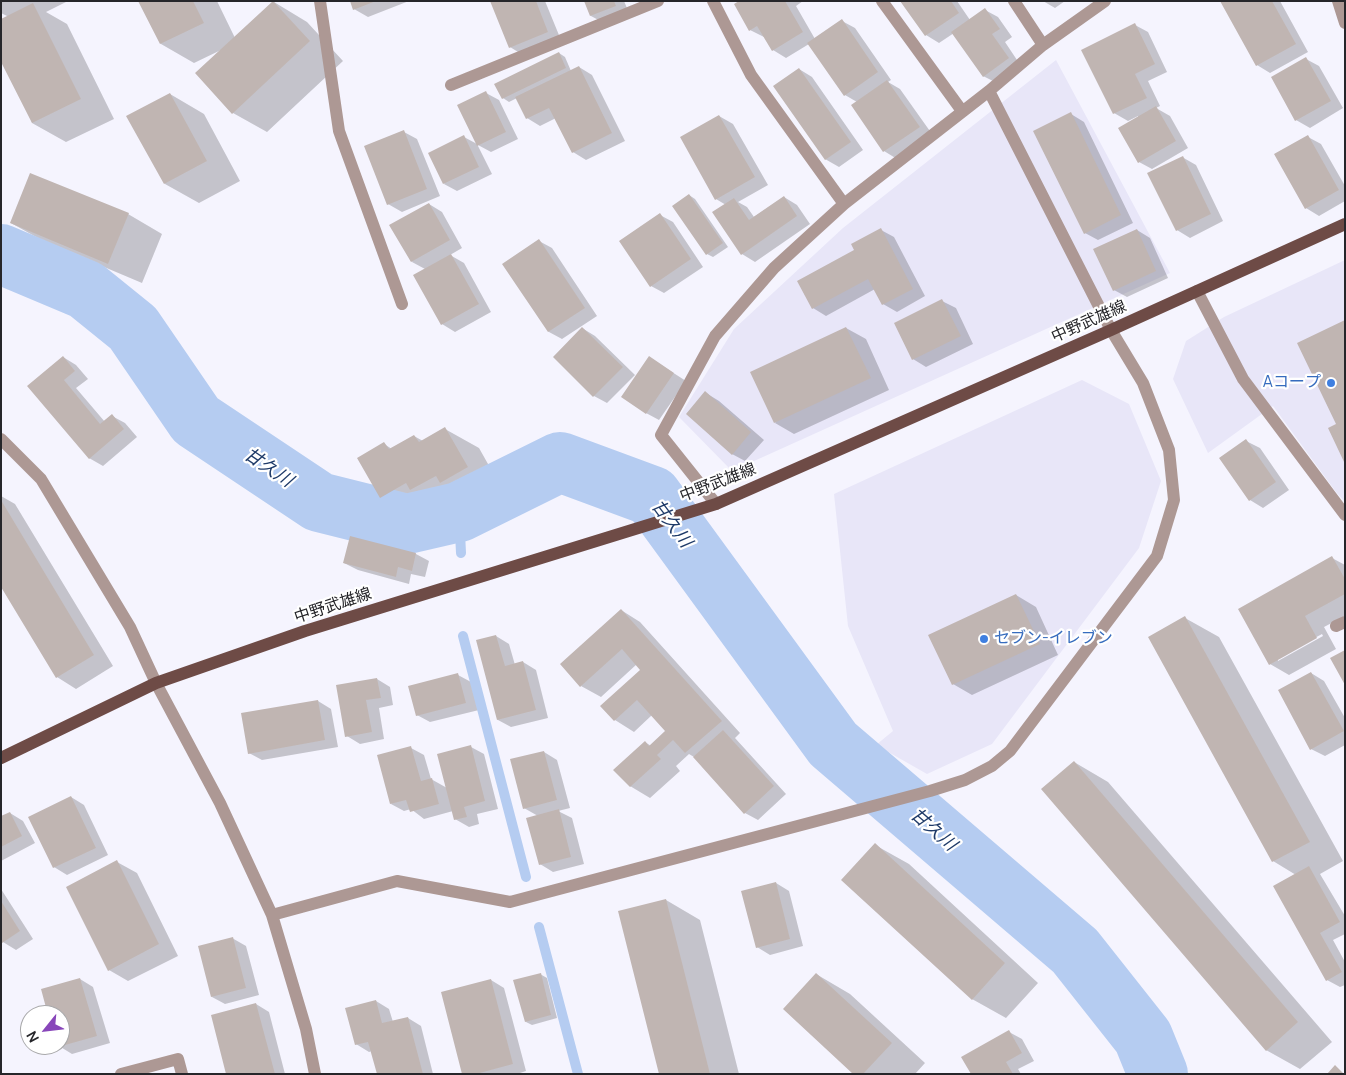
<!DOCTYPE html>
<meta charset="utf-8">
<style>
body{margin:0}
#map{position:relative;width:1346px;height:1075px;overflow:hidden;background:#f5f4fe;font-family:Manrope,sans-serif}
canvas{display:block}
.frame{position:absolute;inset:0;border:2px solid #26262a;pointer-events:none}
.north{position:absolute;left:20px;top:1005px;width:50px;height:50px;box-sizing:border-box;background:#fff;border:1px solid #a8a8aa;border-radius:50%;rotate:241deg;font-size:14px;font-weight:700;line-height:20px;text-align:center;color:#26262a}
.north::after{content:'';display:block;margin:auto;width:18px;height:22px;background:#8846ba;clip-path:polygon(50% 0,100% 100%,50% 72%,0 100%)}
</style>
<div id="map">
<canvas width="1346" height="1075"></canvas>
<div class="frame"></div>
<div class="north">N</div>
</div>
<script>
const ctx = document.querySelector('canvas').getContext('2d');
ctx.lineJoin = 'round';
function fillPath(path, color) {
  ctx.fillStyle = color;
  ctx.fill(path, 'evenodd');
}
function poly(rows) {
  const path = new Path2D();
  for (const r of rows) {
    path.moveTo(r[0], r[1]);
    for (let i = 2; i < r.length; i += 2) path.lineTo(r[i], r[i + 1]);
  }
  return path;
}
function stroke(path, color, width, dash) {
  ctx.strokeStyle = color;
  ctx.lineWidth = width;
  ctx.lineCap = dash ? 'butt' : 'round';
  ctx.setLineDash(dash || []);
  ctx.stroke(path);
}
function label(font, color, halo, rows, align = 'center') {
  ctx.font = font + ' Manrope,"Noto Sans JP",sans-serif';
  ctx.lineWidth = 4.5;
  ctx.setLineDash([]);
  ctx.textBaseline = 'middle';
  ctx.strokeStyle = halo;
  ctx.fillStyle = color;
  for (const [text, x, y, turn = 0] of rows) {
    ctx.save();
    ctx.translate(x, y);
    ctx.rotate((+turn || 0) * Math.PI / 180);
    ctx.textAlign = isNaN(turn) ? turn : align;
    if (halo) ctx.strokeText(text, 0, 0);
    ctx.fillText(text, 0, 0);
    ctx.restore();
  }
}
const built = poly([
 [1056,60,1170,273,732,471,679,417,734,329,843,228],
 [1345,260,1345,502,1336,492,1273,406,1208,453,1173,379,1186,341,1224,317],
 [1082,380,1129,404,1161,481,1139,548,992,744,927,774,876,745,893,731,848,626,834,494]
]);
const shadow = poly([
 [1,1,68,1,46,12,67,24,114,119,66,142,32,123,9,17,1,13],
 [140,1,217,1,235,38,274,2,307,22,343,61,267,132,233,113,221,50,194,63,161,44],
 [351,1,409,1,368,17,354,9],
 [491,1,545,1,561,40,523,55,510,47],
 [585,1,624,1,629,13,604,23,591,16],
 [741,1,803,1,796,6,815,39,842,21,855,28,891,80,888,82,900,89,932,134,897,159,884,151,857,102,845,95,809,44,786,58,773,50,764,37,750,30],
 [902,1,957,1,970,20,985,10,998,17,1012,37,1005,42,1021,66,997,83,983,76,954,33,939,43,926,35],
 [1043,1,1065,1,1055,8],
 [1222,1,1280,1,1308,52,1270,73,1257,65],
 [1135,25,1148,32,1167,72,1148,81,1160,106,1156,108,1170,116,1188,148,1152,169,1139,162,1138,116,1128,121,1114,113],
 [559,53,565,57,571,71,579,67,592,75,625,141,586,160,573,152,556,118,540,126,527,118,517,98,509,102,503,98],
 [1306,59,1319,66,1343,108,1310,128,1296,120],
 [799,69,812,77,863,150,839,167,825,159],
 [486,93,499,100,518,139,491,152,478,145],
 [170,94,204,114,240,181,199,203,165,184],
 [1071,114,1084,122,1133,223,1098,240,1085,233],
 [719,116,733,124,768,185,738,202,747,207,754,217,784,197,797,205,810,224,755,262,742,254,726,205,716,199],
 [404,132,417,139,440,196,402,212,388,204],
 [464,137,477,144,492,174,457,191,444,184],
 [1308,137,1321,144,1345,186,1345,201,1319,216,1306,208],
 [1182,157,1196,165,1223,221,1190,238,1177,230],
 [689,195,695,199,728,247,713,257,707,254],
 [429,204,442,212,462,248,450,255,464,263,491,312,455,332,442,324,425,269,412,262],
 [128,214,162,234,142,283,45,242,11,223],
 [660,215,673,222,703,267,664,293,651,286],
 [881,230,894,237,925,296,897,312,883,304,875,289,826,316,813,308,856,251],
 [1137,230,1150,238,1168,278,1127,297,1114,290],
 [539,241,552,248,597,316,562,339,549,332,504,265],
 [942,301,956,308,973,344,926,367,913,359],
 [582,328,595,336,635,375,607,403,594,396],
 [846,328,866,339,889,390,794,434,775,423],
 [63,357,76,365,88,379,76,388,105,422,112,416,125,423,137,437,103,466,89,458,29,386],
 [650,358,686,381,659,420,646,413],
 [706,393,719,401,764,440,745,461,732,454],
 [445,429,479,448,501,487,475,501,467,497,445,509,436,504,414,516,381,497,384,444,392,449,414,436,423,441],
 [1246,441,1260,448,1289,490,1263,508,1250,500],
 [1,496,15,504,113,666,76,689,57,677,1,585],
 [351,537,416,554,429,561,425,577,411,574,409,584,358,570,344,563],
 [1332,558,1345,565,1345,616,1324,627,1336,649,1289,675,1270,664],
 [1322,634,1323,636,1278,661,1278,658],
 [1016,595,1036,607,1058,655,972,695,953,684],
 [621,610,640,622,740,733,735,738,786,794,758,820,745,813,694,757,689,754,676,766,680,771,650,798,630,786,645,742,651,746,666,731,652,715,634,732,615,720,602,706,642,670,637,664,601,697,581,686],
 [1185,618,1219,637,1343,861,1320,874,1345,916,1345,934,1333,940,1345,962,1345,985,1340,987,1327,980,1296,875,1273,861],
 [496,636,509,644,515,665,523,662,536,670,548,718,511,727,498,720],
 [1311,673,1324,681,1345,718,1345,745,1325,756,1311,749],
 [458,675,471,682,479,710,430,722,417,715],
 [377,679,390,687,393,705,379,708,384,739,360,744,347,736],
 [318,701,331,709,338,747,262,760,249,753],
 [471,747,484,754,498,809,477,814,479,824,469,827,455,819,453,811,424,819,411,809,404,811,391,804,411,748,424,755,431,779,447,788],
 [544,752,557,760,570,808,558,811,572,818,584,864,553,872,540,864,538,816,524,808],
 [1074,762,1108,782,1332,1042,1300,1069,1266,1050],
 [71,797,84,805,108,855,67,875,54,867],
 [10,813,23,821,35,843,1,861,1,818],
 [875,845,909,864,1038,983,1006,1018,972,999],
 [117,862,137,873,178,956,128,981,109,970],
 [776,883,789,891,803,946,770,955,757,947],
 [1,889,33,939,16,950,3,942,1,939],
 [666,900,700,920,739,1074,660,1074],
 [232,938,246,946,259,995,225,1004,212,997],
 [540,974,547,978,557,1018,532,1025,526,1022],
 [816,974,850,994,925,1063,915,1074,854,1074],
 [80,979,93,987,110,1043,72,1054,59,1046,60,1015,50,1015],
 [491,980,504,988,526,1071,517,1074,463,1074],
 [376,1001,389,1009,393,1022,408,1018,421,1026,433,1074,378,1074,372,1051,369,1052,356,1044],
 [256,1004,269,1012,285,1074,227,1074],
 [1009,1032,1022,1039,1034,1061,1018,1069,1021,1074,972,1074]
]);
const stream = poly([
 [459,512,461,553],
 [463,636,526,877],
 [539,927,578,1074]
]);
const river = poly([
 [1,254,86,290,133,328,196,420,319,502,407,524,459,512,560,462,652,496,833,744,1075,951,1143,1037,1158,1074]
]);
const building = poly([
 [138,1,193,1,204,23,160,44],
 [273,1,310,41,232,114,195,73],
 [350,1,376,1,353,10],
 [490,1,536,1,548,32,509,48],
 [584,1,614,1,616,6,590,16],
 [739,1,785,1,803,32,772,51,757,26,749,31,734,4],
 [900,1,951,1,959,13,925,36],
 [1220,1,1272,1,1296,44,1256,66],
 [33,3,81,99,32,123,1,62,1,19],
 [985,8,1000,29,992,34,1009,58,983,77,951,32],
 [842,19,878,72,844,96,807,43],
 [1135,23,1155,64,1135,74,1147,98,1113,114,1081,50],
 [559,52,566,68,502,99,494,84],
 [1306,57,1331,101,1295,121,1271,77],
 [579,66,612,133,572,153,549,108,526,119,515,97],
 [799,68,851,142,825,160,773,86],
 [887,80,920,127,883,152,851,105],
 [486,91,506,132,477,146,457,105],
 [170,93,207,161,164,184,126,116],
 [1156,106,1176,141,1138,163,1118,128],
 [1071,112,1121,215,1084,234,1033,131],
 [719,115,755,177,715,200,680,137],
 [404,130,427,189,387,205,364,146],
 [464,135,479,167,443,184,428,153],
 [1308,135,1339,190,1305,209,1274,154],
 [1183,156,1211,214,1176,231,1147,173],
 [30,173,129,213,108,264,10,223],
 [689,194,723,243,706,255,672,206],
 [784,196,797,216,741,255,712,212,734,198,749,220],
 [429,203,450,240,411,262,389,225],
 [660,213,691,259,650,287,619,241],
 [881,228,913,289,882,305,868,279,812,309,797,281,854,250,851,244],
 [1137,229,1156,271,1113,291,1093,249],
 [539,239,585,308,548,332,502,264],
 [451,254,479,304,441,325,413,275],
 [942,299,961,336,912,360,894,323],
 [1345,320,1345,464,1328,428,1336,424,1297,343],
 [582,327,623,367,593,397,553,357],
 [846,327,871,378,774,423,750,372],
 [63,356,75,371,64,380,100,424,112,414,124,429,89,459,27,386],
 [649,356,674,373,646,414,621,397],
 [705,391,751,432,732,455,686,414],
 [445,427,468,467,440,483,436,476,410,490,406,483,380,498,357,458,384,442,389,449,414,435,419,442],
 [1246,439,1276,482,1249,501,1219,458],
 [1,500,94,655,56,678,1,587],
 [350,536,416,553,412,571,398,567,396,577,343,563],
 [1332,556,1345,579,1345,594,1305,616,1317,638,1269,665,1238,609],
 [1016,594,1040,644,952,685,928,635],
 [621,609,722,721,685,753,673,740,657,755,661,759,630,787,613,770,645,741,649,746,665,731,637,700,614,721,600,706,640,670,622,649,580,687,560,664],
 [1185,616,1310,842,1272,862,1148,637],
 [496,635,505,666,523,661,536,710,497,720,476,640],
 [1345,650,1345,685,1330,658],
 [1311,672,1344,731,1310,750,1278,690],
 [458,673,466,703,416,716,408,686],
 [377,678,381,698,366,700,372,732,345,737,336,685],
 [318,700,325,740,248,754,241,713],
 [723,730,774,786,744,814,693,757],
 [471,745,485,801,464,807,467,817,454,820,437,754],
 [411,746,421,781,432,778,439,804,410,812,406,800,390,804,377,755],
 [544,751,557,800,523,809,510,759],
 [1074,761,1298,1022,1266,1051,1041,789],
 [71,796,96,848,53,868,28,817],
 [559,809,571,857,539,865,526,818],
 [10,812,22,836,1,847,1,816],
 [875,843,1005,963,972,1000,841,880],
 [117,860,159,944,108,971,66,887],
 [1309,866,1340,922,1320,933,1342,972,1326,981,1273,886],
 [776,882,790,939,756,948,741,891],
 [666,899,710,1074,659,1074,618,911],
 [1,901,20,931,2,943,1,942],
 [233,937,246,988,211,997,198,946],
 [541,973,551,1015,525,1022,513,980],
 [816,973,892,1043,863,1074,853,1074,783,1009],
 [80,978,97,1036,58,1047,57,1045,60,1045,60,1015,48,1015,41,989],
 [491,979,513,1064,476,1074,462,1074,441,992],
 [376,1000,382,1023,408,1017,423,1074,377,1074,368,1042,355,1045,345,1008],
 [256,1003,275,1074,226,1074,211,1015],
 [1009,1030,1022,1053,1006,1062,1013,1074,971,1074,961,1057],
 [1335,1065,1344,1074,1327,1074]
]);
const minor = poly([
 [320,1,339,131,402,304],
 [713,1,751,75,844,204],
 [882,1,962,111],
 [1014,1,1043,45],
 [1338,1,1345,23],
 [451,85,658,1],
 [1197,291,1243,379,1345,515],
 [1,439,41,479,130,627,156,683,220,803,272,915,306,1029,315,1074],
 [716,504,661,435,715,336,774,268,844,204,989,91,1043,45,1105,1],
 [1336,626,1345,622],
 [272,915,397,881,510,902,930,791,965,780,992,766,1010,751,1157,556,1174,500,1169,450,1143,383,1111,330,989,91],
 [121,1074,178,1059,182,1074]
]);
const major = poly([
 [1,758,156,683,305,631,716,504,1111,330,1345,224]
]);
const markers = [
 [1331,383,5,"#3f7fe0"],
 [984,639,5,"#3f7fe0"]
];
const streetNames = [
 ["中野武雄線",1089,322,-24],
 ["中野武雄線",718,483,-21],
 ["中野武雄線",333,606,-18]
];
const shopNames = [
 ["Aコープ",1321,383],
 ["セブン-イレブン",994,639,"left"]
];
const waterNames = [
 ["甘久川",268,468,34],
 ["甘久川",671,524,53],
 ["甘久川",933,830,41]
];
fillPath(built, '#e8e6f8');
fillPath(shadow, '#0003');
stroke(stream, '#b5ccf1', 10);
stroke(river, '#b5ccf1', 60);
fillPath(building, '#c0b5b2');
stroke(minor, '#ad9894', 12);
stroke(major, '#6e4b46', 12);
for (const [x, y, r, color] of markers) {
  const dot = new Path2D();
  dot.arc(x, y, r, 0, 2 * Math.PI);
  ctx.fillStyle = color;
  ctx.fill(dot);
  stroke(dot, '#fff', 2);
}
label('16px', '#26262a', '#fff', streetNames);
label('16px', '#366cbe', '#fff', shopNames, 'right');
label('italic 18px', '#1f3b69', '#fff', waterNames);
</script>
